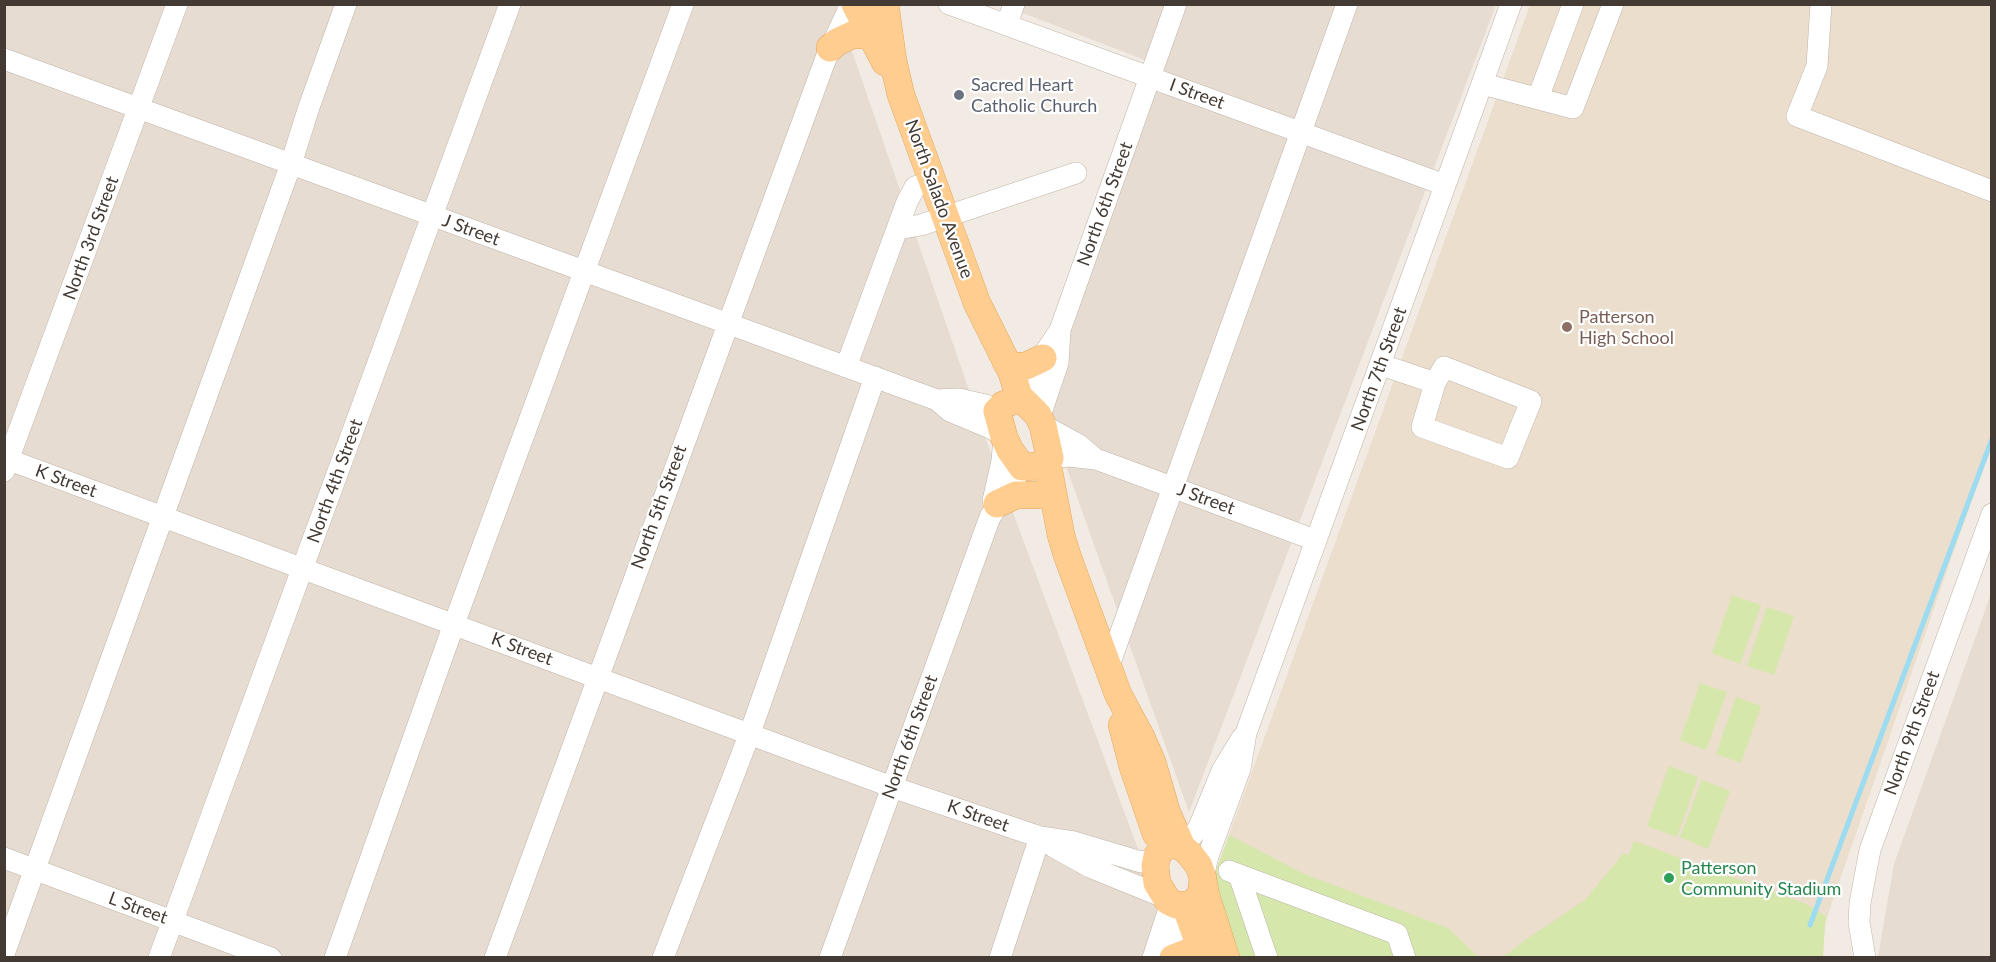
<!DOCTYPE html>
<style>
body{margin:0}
#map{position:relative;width:1996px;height:962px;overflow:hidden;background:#f2ebe3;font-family:Lato,sans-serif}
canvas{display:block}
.frame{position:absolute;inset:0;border:6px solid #433a33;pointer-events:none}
</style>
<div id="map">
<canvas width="1996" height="962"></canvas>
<div class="frame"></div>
</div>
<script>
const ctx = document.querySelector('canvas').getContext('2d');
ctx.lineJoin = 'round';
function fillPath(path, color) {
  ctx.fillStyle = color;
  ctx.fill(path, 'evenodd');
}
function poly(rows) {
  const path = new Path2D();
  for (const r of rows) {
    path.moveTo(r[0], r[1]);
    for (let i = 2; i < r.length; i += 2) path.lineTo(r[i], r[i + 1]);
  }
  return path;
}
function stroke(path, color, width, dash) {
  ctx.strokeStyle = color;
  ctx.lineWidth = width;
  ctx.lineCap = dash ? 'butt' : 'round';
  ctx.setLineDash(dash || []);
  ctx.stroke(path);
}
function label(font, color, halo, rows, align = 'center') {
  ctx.font = font + ' Lato,sans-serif';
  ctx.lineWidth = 4.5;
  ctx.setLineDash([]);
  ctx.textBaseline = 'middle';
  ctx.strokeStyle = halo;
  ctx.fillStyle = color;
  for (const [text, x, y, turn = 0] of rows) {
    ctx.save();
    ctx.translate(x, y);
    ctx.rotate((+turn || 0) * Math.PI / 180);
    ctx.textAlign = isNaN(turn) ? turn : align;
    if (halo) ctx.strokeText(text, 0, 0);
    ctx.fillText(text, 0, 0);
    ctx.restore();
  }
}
const residential = poly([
 [5,5,836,5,989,448,1160,908,1143,957,5,958],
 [1002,5,1496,5,1189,812,1039,390,1163,67],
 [1991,594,1991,957,1878,957,1894,864]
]);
const education = poly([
 [1530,5,1991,5,1991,449,1957,542,1825,923,1823,957,1233,957,1211,893,1229,835]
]);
const green = poly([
 [1732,595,1761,605,1740,664,1712,653],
 [1767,607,1794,616,1774,675,1747,666],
 [1700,683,1727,692,1706,750,1680,740],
 [1736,697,1761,706,1741,763,1716,754],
 [1669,766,1698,777,1677,837,1647,826],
 [1702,780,1730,791,1708,849,1680,837],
 [1229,835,1304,874,1448,928,1478,957,1232,957,1212,881],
 [1634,841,1806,904,1827,917,1825,923,1823,957,1503,957,1527,939,1585,900,1624,853,1629,855]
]);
const stream = poly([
 [1810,925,1992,439]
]);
const minor = poly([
 [949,4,1445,185],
 [1821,4,1817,66,1797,116,1992,191],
 [1007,24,1014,4],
 [4,59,937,400,950,411,993,429,1004,437],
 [1483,84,1573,108,1613,4],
 [1538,98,1573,4],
 [897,229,921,225,1076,173],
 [1382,365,1435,383,1422,427,1508,458,1531,401,1444,367,1435,383],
 [846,367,907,202,915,187,932,180],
 [937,400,959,399,985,405,997,411],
 [1023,400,1046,351,1060,330,1176,4],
 [1039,419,1058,363,1060,330],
 [1040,421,1048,428,1079,445,1093,457],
 [4,458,892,787,1040,837,1074,842,1141,862,1152,860,1157,856],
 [1050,458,1068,456,1096,459,1315,540],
 [4,471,177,4],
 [993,501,1002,461,1004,438],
 [1108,668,1347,4],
 [1043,839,1054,847,1090,867,1164,897],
 [1183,848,1199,827,1222,771,1242,738],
 [4,858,271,958],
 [1229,871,1397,934,1405,958],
 [1239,875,1267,958],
 [1203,878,1208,856,1240,769,1246,733,1511,4],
 [4,954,291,164,309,107,346,4],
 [159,958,510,4],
 [335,958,454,624,683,4],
 [495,958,826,58,851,4],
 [663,958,750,733,875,377],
 [830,958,990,517,1022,467],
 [1000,958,1040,837],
 [1153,958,1168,912,1168,901],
 [1171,958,1181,925,1181,906],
 [1865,958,1859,922,1860,903,1870,850,1992,514]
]);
const major = poly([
 [855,4,885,62],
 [885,4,893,61,901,95,977,303,1012,373,1020,400],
 [830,48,837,42,852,35,872,35],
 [1006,362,1012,366,1026,366,1043,358],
 [1015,400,1023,400,1038,415,1043,426,1050,458,1039,466,1022,467,1010,450,1004,437,997,411,1003,405,1015,400],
 [1047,461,1061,535,1067,555,1118,694,1141,737,1152,762,1167,813,1182,847],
 [997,504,1016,495,1037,495],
 [1122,725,1133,767,1156,834],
 [1174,844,1183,848,1189,853,1199,866,1203,878,1201,895,1193,903,1188,905,1176,905,1168,901,1157,883,1155,866,1157,856,1164,847,1174,844],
 [1203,880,1206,896,1226,958],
 [1185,905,1204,958],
 [1173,958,1186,953,1201,958]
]);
const markers = [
 [959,95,6,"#6b7280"],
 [1567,327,6,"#8d6e63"],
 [1669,878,6,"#2e9e5b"]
];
const worshipNames = [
 ["Sacred Heart",971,85],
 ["Catholic Church",971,106]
];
const streetNames = [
 ["I Street",1197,94,20],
 ["North Salado Avenue",939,199,70],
 ["North 6th Street",1105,204,-70],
 ["J Street",471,230,20],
 ["North 3rd Street",91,238,-70],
 ["North 7th Street",1379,369,-70],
 ["K Street",66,481,20],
 ["North 4th Street",335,481,-70],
 ["J Street",1206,499,20],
 ["North 5th Street",659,507,-70],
 ["K Street",522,649,20],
 ["North 9th Street",1912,733,-70],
 ["North 6th Street",910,737,-70],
 ["K Street",978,816,19],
 ["L Street",138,908,20]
];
const educationNames = [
 ["Patterson",1579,317],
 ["High School",1579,338]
];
const leisureNames = [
 ["Patterson",1681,868],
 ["Community Stadium",1681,889]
];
fillPath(residential, '#e6dcd1');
fillPath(education, '#ebdecc');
fillPath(green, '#d5e7ab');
stroke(stream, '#9ddcf0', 5);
stroke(minor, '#c0b4a9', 22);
stroke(major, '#e4a65f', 28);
stroke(minor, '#fff', 21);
stroke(major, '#ffcd8f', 27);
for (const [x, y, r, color] of markers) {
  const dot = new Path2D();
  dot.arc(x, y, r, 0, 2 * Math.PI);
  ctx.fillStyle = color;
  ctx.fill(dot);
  stroke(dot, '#fff', 2);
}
label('18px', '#5b616d', '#fff', worshipNames, 'left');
label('18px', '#433a33', '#fff', streetNames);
label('18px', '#785e54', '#fff', educationNames, 'left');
label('18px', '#27864d', '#fff', leisureNames, 'left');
</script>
